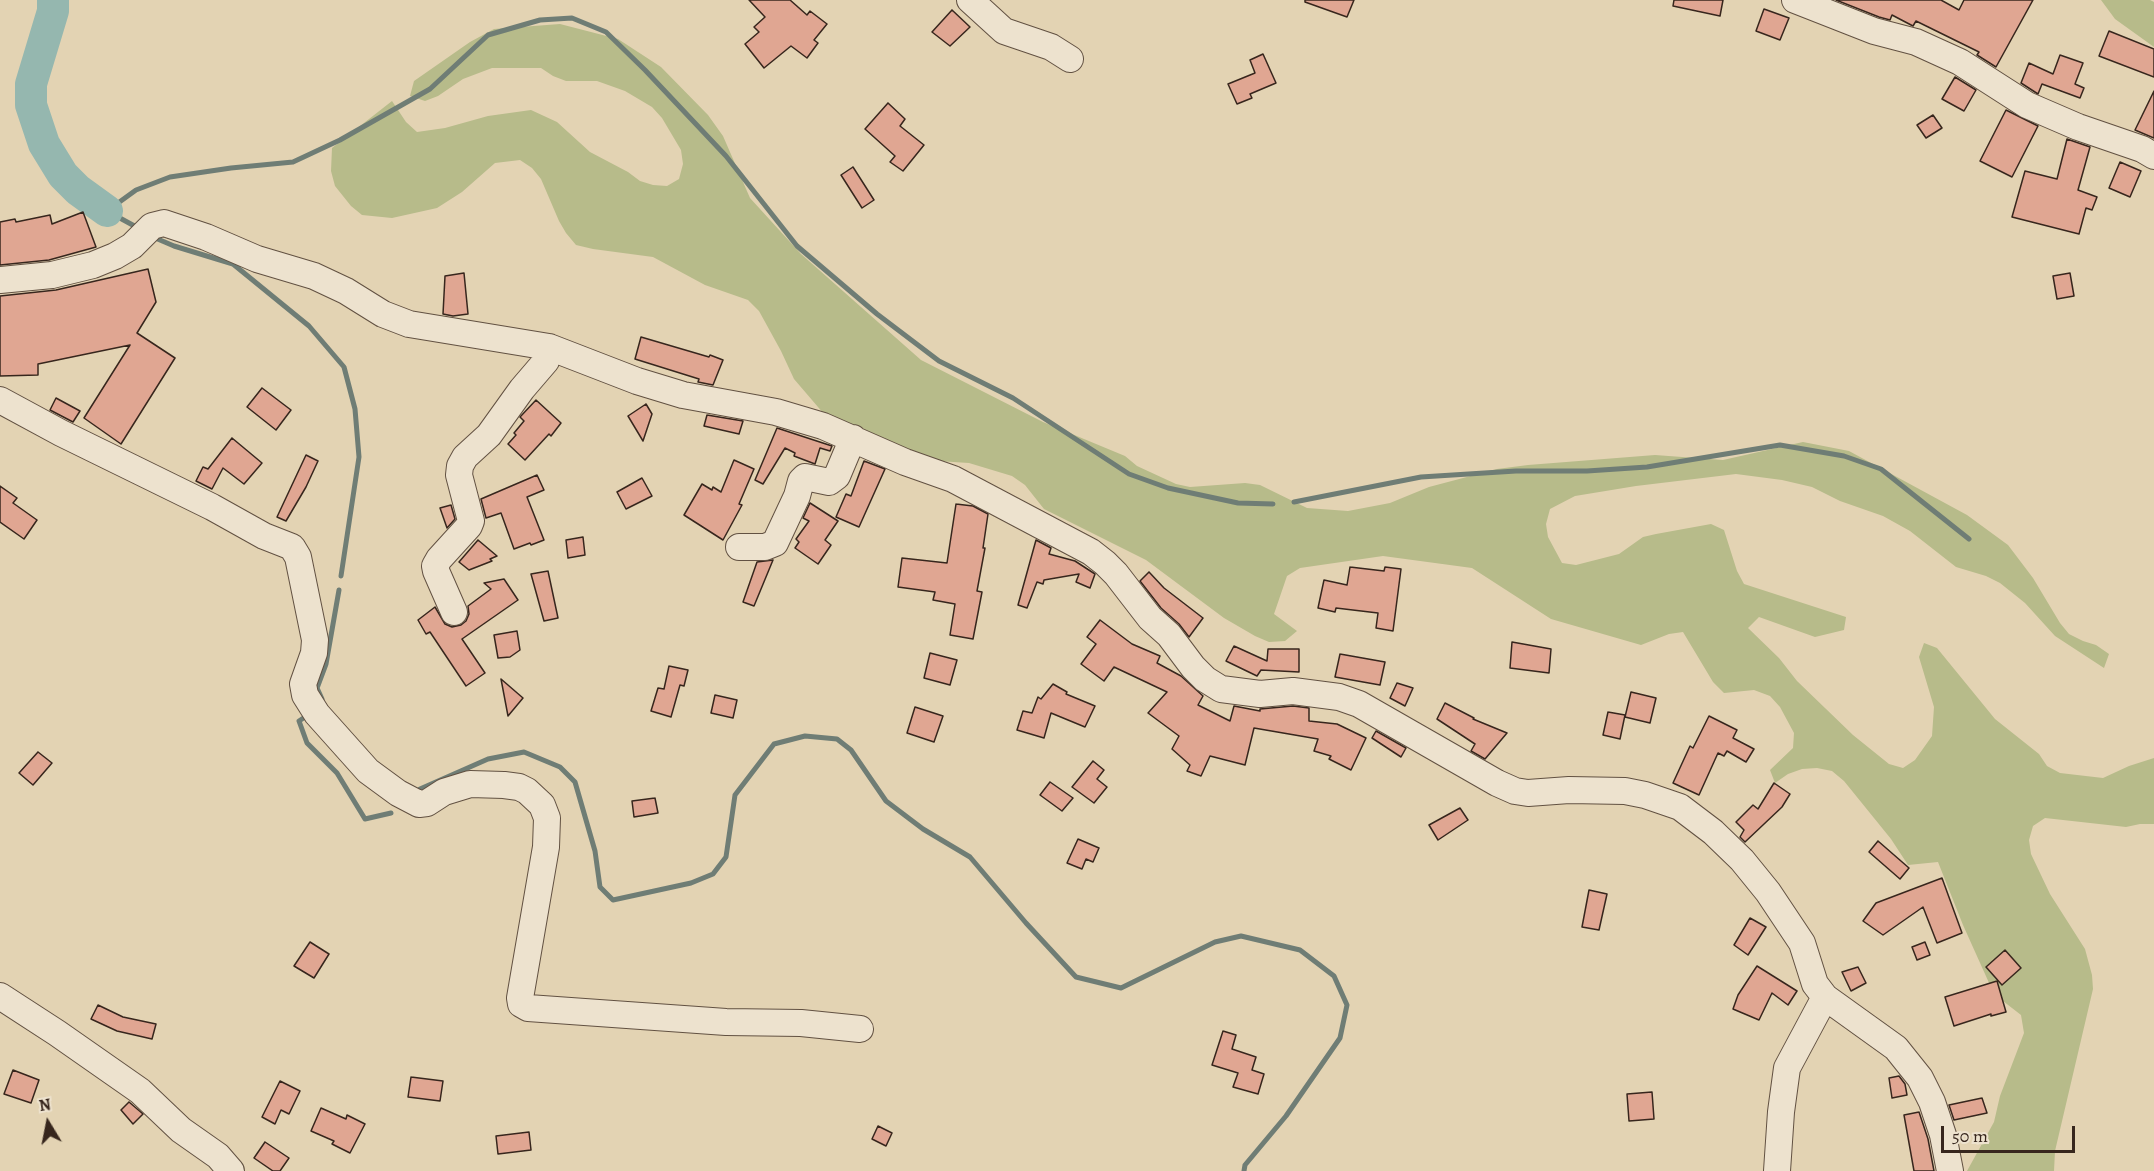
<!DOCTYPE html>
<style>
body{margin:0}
#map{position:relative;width:2154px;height:1171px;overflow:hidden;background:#e3d3b3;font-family:Alegreya,serif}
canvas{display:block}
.north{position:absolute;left:18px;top:1093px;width:60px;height:60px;-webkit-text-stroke:4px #ede2ce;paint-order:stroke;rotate:350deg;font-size:16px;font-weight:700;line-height:24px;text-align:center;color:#37261d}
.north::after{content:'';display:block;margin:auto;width:21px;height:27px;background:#37261d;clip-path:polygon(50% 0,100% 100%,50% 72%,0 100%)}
.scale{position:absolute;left:1941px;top:1126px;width:134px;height:27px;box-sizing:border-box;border:3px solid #37261d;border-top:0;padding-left:8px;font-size:18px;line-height:21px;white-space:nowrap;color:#37261d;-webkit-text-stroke:4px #ede2ce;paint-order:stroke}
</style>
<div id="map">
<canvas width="2154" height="1171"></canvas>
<div class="north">N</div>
<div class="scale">50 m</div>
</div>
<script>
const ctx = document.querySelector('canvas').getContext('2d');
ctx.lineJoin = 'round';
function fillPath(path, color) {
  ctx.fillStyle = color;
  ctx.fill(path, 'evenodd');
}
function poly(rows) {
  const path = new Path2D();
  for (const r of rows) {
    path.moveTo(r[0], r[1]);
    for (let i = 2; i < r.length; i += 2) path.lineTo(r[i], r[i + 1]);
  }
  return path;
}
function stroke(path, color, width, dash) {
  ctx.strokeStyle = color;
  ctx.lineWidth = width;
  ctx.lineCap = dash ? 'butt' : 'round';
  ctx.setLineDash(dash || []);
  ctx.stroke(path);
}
const green = poly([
 [2101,0,2150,0,2154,2,2154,47,2115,19],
 [560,24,618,39,661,67,708,115,723,136,750,198,801,254,921,360,1043,422,1125,456,1137,466,1176,484,1190,487,1245,483,1260,485,1307,508,1348,511,1390,503,1429,487,1497,469,1528,465,1655,455,1723,460,1803,442,1849,451,1967,515,2008,545,2033,578,2060,623,2069,634,2083,641,2096,645,2109,654,2104,668,2055,636,2025,603,2000,583,1986,576,1956,567,1910,531,1883,516,1840,501,1812,487,1782,480,1736,474,1636,486,1575,496,1550,509,1546,524,1548,537,1562,563,1576,565,1619,554,1643,537,1656,534,1711,524,1724,530,1737,571,1744,584,1846,617,1844,630,1815,637,1759,617,1748,628,1779,658,1797,681,1853,735,1889,764,1903,768,1915,760,1932,736,1934,707,1919,657,1924,643,1937,648,1995,719,2039,754,2047,766,2060,773,2103,778,2129,766,2154,758,2154,824,2140,824,2126,827,2045,818,2033,826,2029,840,2031,854,2050,894,2085,949,2092,975,2093,989,2055,1151,2054,1171,1967,1171,1994,1122,2000,1096,2024,1033,2021,1015,1994,994,1963,925,1938,862,1908,865,1891,839,1844,781,1832,771,1817,768,1802,769,1788,774,1775,783,1770,770,1793,748,1794,733,1780,707,1770,696,1754,690,1724,693,1713,682,1683,632,1669,634,1641,645,1551,619,1472,568,1383,556,1300,568,1287,576,1274,614,1297,631,1285,641,1269,642,1255,636,1224,618,1146,560,1044,509,1025,485,1012,476,969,463,938,461,908,454,824,414,794,379,781,351,759,311,748,300,705,285,653,257,593,249,576,245,566,233,559,221,541,179,532,168,520,160,495,163,462,192,437,208,392,218,362,215,351,206,335,186,331,171,332,148,392,101,406,122,417,132,445,128,488,116,531,110,557,122,590,152,628,172,640,181,653,185,667,186,679,179,683,164,681,150,662,118,652,107,625,91,597,81,566,81,553,76,541,68,492,68,463,79,438,96,425,101,410,96,414,81,470,42,494,29]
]);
const stream = poly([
 [140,229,107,211,136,190,170,177,231,168,293,162,340,140,430,89,488,35,540,20,572,18,606,32,645,70,726,156,797,246,877,314,939,361,1013,398,1129,474,1168,488,1238,503,1273,504],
 [153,237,174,246,233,264,309,326,344,367,355,409,359,457,341,576],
 [1294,502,1421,477,1516,471,1587,471,1647,467,1780,445,1844,456,1881,469,1969,539],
 [322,699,317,688,326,664,339,590],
 [308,715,299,721,307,743,337,773,365,819,391,813],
 [420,789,488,759,524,752,560,767,575,782,595,851,600,887,613,900,691,883,713,874,726,857,735,795,774,744,805,736,837,739,851,750,886,801,923,829,970,857,1026,923,1076,977,1121,988,1215,942,1241,936,1300,950,1334,976,1347,1005,1340,1038,1286,1116,1245,1165,1244,1171]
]);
const river = poly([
 [53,0,53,11,31,84,31,105,44,144,63,175,78,190,107,211]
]);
const building = poly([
 [749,0,790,0,807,15,810,11,827,24,814,40,818,43,807,58,791,46,764,68,745,44,759,32,754,27,765,17,749,0],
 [1305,0,1354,0,1347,17,1305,2,1305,0],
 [1674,0,1723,0,1720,16,1673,6,1674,0],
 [1836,0,1941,0,1959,10,1964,0,2033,0,1996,67,1977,55,1979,52,1916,21,1913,26,1892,15,1890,20,1879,17,1836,0],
 [1764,9,1789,18,1780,40,1756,31,1764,9],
 [952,10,970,27,950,46,932,32,952,10],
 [2109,31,2154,49,2154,77,2099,56,2109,31],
 [1263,54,1276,83,1250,94,1252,98,1237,104,1228,84,1255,73,1250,60,1263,54],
 [2060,55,2083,63,2075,84,2084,88,2080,98,2042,84,2038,94,2021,83,2029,63,2053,74,2060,55],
 [1955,77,1976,90,1964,111,1942,99,1955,77],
 [2154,91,2154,138,2135,130,2154,91],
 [888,103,905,119,900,126,924,145,903,171,890,162,895,156,865,129,888,103],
 [2006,110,2038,126,2012,177,1980,161,2006,110],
 [1933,115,1942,128,1926,138,1917,125,1933,115],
 [2067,139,2090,147,2078,190,2097,197,2092,210,2086,208,2079,234,2012,217,2025,171,2057,179,2067,139],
 [2120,162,2141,171,2130,197,2109,188,2120,162],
 [853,167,874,200,862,208,841,175,853,167],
 [83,212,96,247,49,260,0,265,0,222,15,219,16,222,50,215,52,224,83,212],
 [148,269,156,302,137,333,175,358,121,444,84,418,130,345,38,364,38,375,0,376,0,296,56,290,148,269],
 [464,273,468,314,453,316,443,314,445,276,464,273],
 [2070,273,2074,296,2057,299,2053,276,2070,273],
 [641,337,709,357,710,355,723,360,713,385,698,382,699,379,635,359,641,337],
 [262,388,291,410,276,430,247,407,262,388],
 [56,398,80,411,73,422,50,410,56,398],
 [536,400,561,423,551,436,549,434,525,460,508,444,516,435,514,433,524,421,520,417,536,400],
 [646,404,652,414,643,441,628,416,646,404],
 [707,415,743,421,739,434,704,426,707,415],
 [777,428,832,446,830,451,820,448,815,464,794,456,795,453,785,448,763,484,755,480,777,428],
 [232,438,262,463,244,484,223,468,212,489,196,481,203,467,208,469,232,438],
 [306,455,318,461,306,487,286,521,277,517,306,455],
 [734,460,754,469,739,504,742,505,723,540,684,515,702,484,712,490,713,487,721,492,734,460],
 [864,461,885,469,859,527,836,517,846,494,851,496,864,461],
 [537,475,544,490,527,497,544,540,531,545,530,543,514,549,501,513,486,518,481,499,537,475],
 [642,478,652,496,626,509,617,492,642,478],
 [0,486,17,498,13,503,37,520,24,539,0,522,0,486],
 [810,503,838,521,825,540,831,545,818,564,795,548,799,542,796,539,809,521,803,518,810,503],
 [956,504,973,506,988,514,983,548,985,548,977,591,982,592,973,639,950,635,955,604,933,600,935,592,898,587,902,558,947,563,956,504],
 [451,505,455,519,447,528,440,508,451,505],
 [583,537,585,555,568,558,566,540,583,537],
 [478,540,497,556,490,559,492,561,469,570,459,562,478,540],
 [1036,540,1051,548,1049,554,1075,561,1095,574,1090,588,1076,582,1079,574,1044,580,1043,584,1037,582,1027,608,1018,605,1036,540],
 [773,560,754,606,743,602,757,562,773,560],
 [1350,567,1384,571,1385,567,1401,569,1393,631,1376,628,1378,613,1336,608,1335,612,1318,608,1324,580,1347,585,1350,567],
 [548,571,558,618,544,621,531,574,548,571],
 [1149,572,1164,588,1203,618,1189,637,1179,624,1161,608,1140,581,1149,572],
 [504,579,518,600,462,639,485,673,466,686,430,632,426,634,418,620,435,607,445,624,452,627,461,625,466,621,469,614,468,606,491,589,484,583,504,579],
 [1100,620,1132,644,1160,656,1157,663,1181,676,1203,696,1198,705,1230,721,1234,706,1260,711,1260,709,1293,706,1309,708,1309,721,1337,724,1366,738,1351,770,1329,759,1331,756,1314,751,1318,739,1254,728,1245,765,1210,756,1201,776,1187,771,1190,765,1172,749,1179,736,1148,713,1167,692,1114,667,1104,681,1081,664,1096,644,1087,637,1100,620],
 [517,631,520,650,510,657,498,658,494,635,517,631],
 [1512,642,1551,649,1549,673,1510,668,1512,642],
 [1234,646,1267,661,1268,649,1299,649,1299,672,1261,670,1257,676,1226,661,1234,646],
 [930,653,957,660,950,685,924,678,930,653],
 [1340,654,1385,662,1380,685,1335,677,1340,654],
 [669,666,688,670,684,686,680,685,671,717,651,711,658,688,664,689,669,666],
 [501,679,523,698,508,716,501,679],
 [1397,683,1413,688,1405,706,1390,698,1397,683],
 [1053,684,1067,692,1066,694,1095,706,1085,727,1051,713,1044,738,1017,730,1023,711,1032,713,1038,697,1041,699,1053,684],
 [1631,692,1656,698,1650,723,1625,717,1631,692],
 [715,695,737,700,733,718,711,713,715,695],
 [1445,703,1474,718,1473,719,1507,733,1485,759,1471,751,1475,744,1437,719,1445,703],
 [915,707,943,716,934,742,907,733,915,707],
 [1608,712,1625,715,1620,739,1603,735,1608,712],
 [1709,716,1737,730,1733,738,1754,749,1746,762,1727,751,1724,756,1718,753,1699,795,1673,783,1690,746,1693,748,1709,716],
 [1376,731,1406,748,1401,757,1372,738,1376,731],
 [38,752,52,763,33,785,19,773,38,752],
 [1093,761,1104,770,1097,779,1107,787,1094,803,1072,787,1093,761],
 [1050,782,1073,798,1062,811,1040,795,1050,782],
 [1774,783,1790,794,1782,807,1745,842,1740,837,1744,830,1736,822,1753,805,1758,809,1774,783],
 [655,798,658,813,634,817,632,801,655,798],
 [1460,808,1468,820,1438,840,1429,825,1460,808],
 [1078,839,1099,848,1093,862,1086,859,1082,869,1067,863,1078,839],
 [1878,841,1909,868,1900,879,1869,852,1878,841],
 [1942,878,1962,933,1937,943,1923,907,1883,935,1863,921,1876,903,1942,878],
 [1589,890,1607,894,1599,930,1582,927,1589,890],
 [1750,918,1766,927,1748,955,1734,945,1750,918],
 [310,942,329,954,314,978,294,966,310,942],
 [1925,942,1930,955,1917,960,1912,947,1925,942],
 [2005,950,2021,968,2002,985,1986,967,2005,950],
 [1757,966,1797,991,1788,1005,1772,993,1759,1020,1733,1009,1738,995,1757,966],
 [1858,967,1866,983,1851,991,1842,972,1858,967],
 [1997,981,2006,1012,1991,1016,1991,1014,1954,1026,1945,997,1997,981],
 [98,1005,123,1017,156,1024,152,1039,117,1031,91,1019,98,1005],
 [1223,1031,1236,1035,1232,1049,1256,1057,1252,1070,1264,1074,1258,1094,1233,1087,1238,1073,1212,1065,1223,1031],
 [13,1070,39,1080,31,1103,4,1094,13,1070],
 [1899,1076,1905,1084,1907,1095,1892,1098,1889,1078,1899,1076],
 [411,1077,443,1081,440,1101,408,1097,411,1077],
 [280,1081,300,1091,289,1114,281,1110,275,1124,262,1117,280,1081],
 [1652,1092,1654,1119,1629,1121,1627,1094,1652,1092],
 [1982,1098,1987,1113,1954,1120,1949,1105,1982,1098],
 [129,1102,143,1114,133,1124,121,1110,129,1102],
 [321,1108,346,1119,347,1115,365,1124,350,1153,332,1144,334,1141,311,1131,321,1108],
 [1919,1112,1928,1139,1934,1171,1914,1171,1904,1115,1919,1112],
 [878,1126,892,1133,886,1146,872,1139,878,1126],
 [529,1132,531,1150,498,1154,496,1136,529,1132],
 [265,1142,289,1158,280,1171,273,1171,254,1158,265,1142]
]);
const minor = poly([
 [970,0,1004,31,1051,47,1070,59],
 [1795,0,1874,31,1916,42,1960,62,2027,105,2078,127,2142,149,2154,156],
 [0,280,52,275,93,265,115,256,132,246,152,226,164,223,206,237,257,259,314,276,346,291,383,314,409,324,549,347,637,381,683,395,776,412,823,426,905,462,953,479,1091,552,1105,563,1116,574,1150,618,1169,635,1193,667,1205,679,1221,689,1260,694,1293,691,1339,697,1359,704,1497,783,1515,791,1528,793,1569,790,1625,791,1645,795,1680,807,1713,832,1742,860,1768,892,1802,943,1815,984,1825,997,1896,1048,1920,1078,1932,1102,1943,1135,1950,1171],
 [0,400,61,433,212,507,264,536,292,547,298,557,315,640,314,653,303,684,305,695,317,714,368,771,398,793,419,804,427,803,444,792,470,784,504,785,519,787,527,791,542,805,547,818,546,847,520,998,521,1004,528,1008,726,1022,801,1023,860,1029],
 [739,547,765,547,775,543,797,496,801,481,805,477,829,482,837,476,853,438],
 [454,612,436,571,435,566,439,559,469,526,471,521,459,475,460,466,465,457,489,435,522,389,546,361,549,347],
 [0,996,57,1033,140,1091,181,1130,218,1156,231,1171],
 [1777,1171,1781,1112,1787,1068,1825,997]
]);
fillPath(green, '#b7bb8a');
stroke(stream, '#6f7d75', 5);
stroke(river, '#95b7af', 32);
fillPath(building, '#e0a692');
stroke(building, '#37261d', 1.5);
stroke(minor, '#625142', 28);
stroke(minor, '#ede2ce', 26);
</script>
